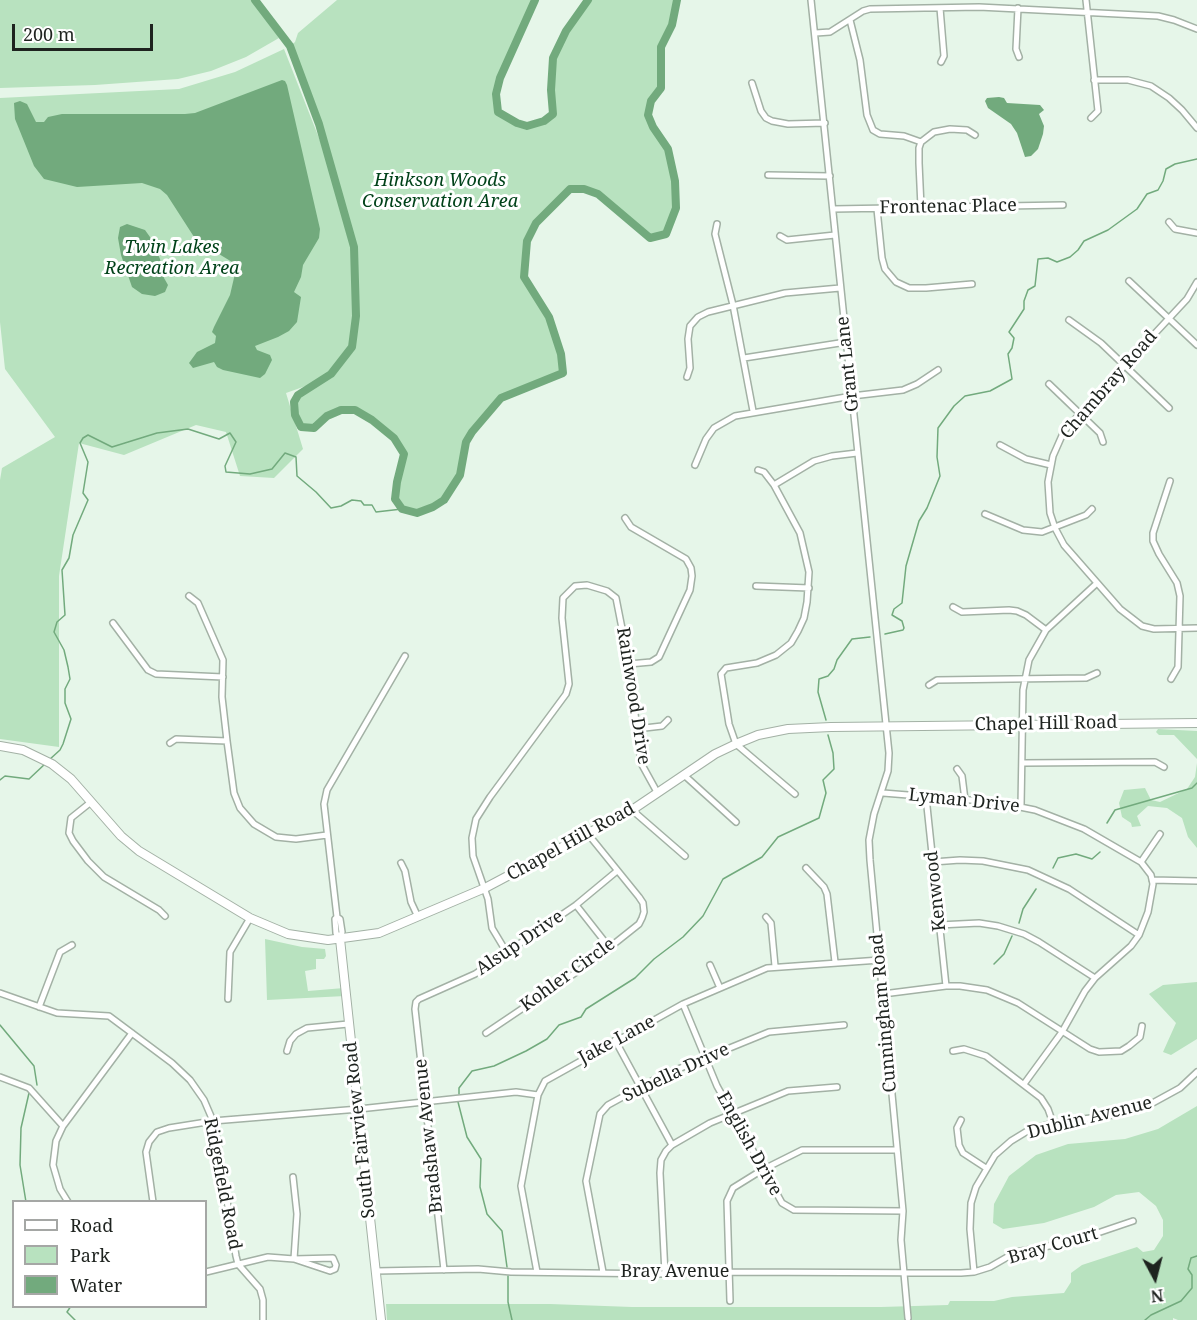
<!DOCTYPE html>
<style>
body{margin:0}
#map{position:relative;width:1197px;height:1320px;overflow:hidden;background:#e6f6e9;font-family:"Noto Serif",serif}
canvas{display:block}
.legend{position:absolute;left:12px;top:1200px;width:195px;height:108px;box-sizing:border-box;background:#fff;border:2px solid #a5a7a5;margin:0;padding:8px 10px;list-style:none;font-size:18px;color:#1e231f}
.legend li{display:flex;align-items:center;gap:12px;height:30px}
.legend b{width:30px;border:2px solid #a5a7a5}
.north{position:absolute;left:1125px;top:1248px;width:60px;height:60px;-webkit-text-stroke:4px #fff;paint-order:stroke;rotate:173deg;font-size:16px;font-weight:700;line-height:24px;text-align:center;color:#1e231f}
.north::after{content:'';display:block;margin:auto;width:21px;height:27px;background:#1e231f;clip-path:polygon(50% 0,100% 100%,50% 72%,0 100%)}
.scale{position:absolute;left:12px;top:24px;width:141px;height:27px;box-sizing:border-box;border:3px solid #1e231f;border-top:0;padding-left:8px;font-size:18px;line-height:21px;white-space:nowrap;color:#1e231f;-webkit-text-stroke:4px #fff;paint-order:stroke}
</style>
<div id="map">
<canvas width="1197" height="1320"></canvas>
<ul class="legend">
<li><b style="height:8px;background:#fff"></b>Road</li>
<li><b style="height:16px;background:#b8e2bf"></b>Park</li>
<li><b style="height:16px;background:#72aa7d"></b>Water</li>
</ul>
<div class="north">N</div>
<div class="scale">200 m</div>
</div>
<script>
const ctx = document.querySelector('canvas').getContext('2d');
ctx.lineJoin = 'round';
function fillPath(path, color) {
  ctx.fillStyle = color;
  ctx.fill(path, 'evenodd');
}
function poly(rows) {
  const path = new Path2D();
  for (const r of rows) {
    path.moveTo(r[0], r[1]);
    for (let i = 2; i < r.length; i += 2) path.lineTo(r[i], r[i + 1]);
  }
  return path;
}
function stroke(path, color, width, dash) {
  ctx.strokeStyle = color;
  ctx.lineWidth = width;
  ctx.lineCap = dash ? 'butt' : 'round';
  ctx.setLineDash(dash || []);
  ctx.stroke(path);
}
function label(font, color, halo, rows, align = 'center') {
  ctx.font = font + ' "Noto Serif",serif';
  ctx.lineWidth = 6;
  ctx.setLineDash([]);
  ctx.textBaseline = 'middle';
  ctx.strokeStyle = halo;
  ctx.fillStyle = color;
  for (const [text, x, y, turn = 0] of rows) {
    ctx.save();
    ctx.translate(x, y);
    ctx.rotate((+turn || 0) * Math.PI / 180);
    ctx.textAlign = isNaN(turn) ? turn : align;
    if (halo) ctx.strokeText(text, 0, 0);
    ctx.fillText(text, 0, 0);
    ctx.restore();
  }
}
const green = poly([
 [0,0,254,0,279,38,246,57,211,71,178,79,95,85,0,88],
 [337,0,535,0,500,78,496,94,498,112,517,123,527,126,544,121,553,114,551,90,553,58,566,31,588,0,677,0,676,16,661,47,661,88,651,101,648,115,653,127,668,149,675,181,676,208,666,234,650,238,598,194,584,189,570,189,536,223,527,241,524,277,549,317,561,354,563,373,501,398,472,432,466,442,460,475,444,500,433,507,417,513,402,509,395,499,404,454,394,438,372,420,355,410,341,410,327,416,314,428,301,427,295,415,294,402,298,395,331,374,336,366,317,382,286,393,303,449,274,478,240,476,226,432,196,425,124,455,79,443,59,576,59,747,0,739,0,480,2,468,55,437,5,369,0,322,0,98,179,89,235,72,284,49,328,161,319,124,290,46,295,42,298,33],
 [1158,729,1197,731,1197,759,1174,735,1159,735,1156,732],
 [1197,763,1197,848,1188,837,1182,818,1167,808,1148,806,1137,816,1141,826,1132,827,1131,823,1122,817,1119,803,1124,790,1145,788,1151,800,1160,802,1187,789,1195,777],
 [265,939,302,947,325,949,326,956,324,959,316,959,316,969,305,971,308,991,344,988,345,996,267,1000],
 [1197,982,1197,1039,1171,1055,1163,1052,1176,1023,1149,994,1163,985],
 [1197,1106,1197,1320,1178,1320,1173,1318,1173,1320,387,1320,386,1304,550,1304,632,1307,881,1307,948,1305,950,1301,994,1301,1012,1297,1064,1293,1071,1282,1071,1273,1082,1265,1137,1247,1143,1252,1154,1250,1163,1236,1163,1220,1156,1206,1139,1192,1116,1195,1094,1207,1044,1223,1003,1229,993,1223,994,1204,1009,1176,1036,1155,1068,1144,1125,1139,1158,1129]
]);
const water = poly([
 [282,80,285,81,287,85,320,229,319,238,303,265,301,277,294,292,301,297,297,322,289,331,278,337,255,346,257,350,270,355,272,360,265,374,260,378,223,370,217,367,214,362,193,368,189,363,197,352,215,343,216,336,212,332,214,327,230,295,237,265,196,240,167,195,160,189,142,183,77,187,44,179,34,166,15,119,14,103,20,101,27,104,36,122,44,122,48,117,62,114,185,114,195,113],
 [999,97,1004,98,1007,103,1040,105,1044,110,1039,114,1044,126,1043,134,1038,149,1031,156,1025,157,1017,133,1011,124,988,108,985,101,987,98],
 [127,224,145,230,150,237,160,259,164,278,168,285,165,292,155,296,142,294,132,287,121,255,118,238,120,227]
]);
const stream = poly([
 [885,634,903,630,904,628,902,621,892,615,894,609,902,603,906,566,919,521,927,508,940,476,937,457,938,428,954,406,965,396,990,391,1012,379,1008,354,1012,348,1014,338,1009,332,1024,309,1024,301,1028,290,1035,286,1038,259,1048,258,1057,262,1070,257,1078,250,1084,241,1108,230,1137,209,1147,194,1158,190,1163,181,1166,169,1175,164,1197,159],
 [826,720,818,692,819,679,828,676,834,669,837,660,852,639,870,637],
 [49,760,60,750,63,744,71,719,65,703,65,689,70,679,68,667,64,650,54,632,57,622,65,615,62,570,69,558,73,535,88,500,83,493,88,462,80,443,83,438,88,435,112,447,157,433,188,429,219,439,230,433,236,442,225,466,226,472,250,474,272,469,285,453,296,457,297,476,316,492,331,508,341,506,352,500,361,501,364,505,372,505,376,512,402,509],
 [0,780,5,776,29,779,46,763],
 [1107,823,1115,810,1192,788,1197,783],
 [1053,868,1058,858,1076,854,1092,859,1100,852],
 [1019,923,1023,909,1036,889],
 [994,964,1004,954,1012,936],
 [0,1025,34,1066,37,1085],
 [459,1094,459,1088,472,1071,494,1066,526,1051,547,1039,559,1025,581,1017,586,1009,635,978,654,959,683,937,703,916,723,879,762,857,778,837,819,818,826,793,823,780,834,769,833,753,828,735],
 [458,1102,467,1137,481,1159,480,1187,487,1214,502,1231,507,1267],
 [26,1202,20,1165,21,1128,29,1093],
 [508,1276,508,1302,512,1320],
 [71,1306,67,1312,75,1320],
 [1145,1320,1151,1315,1181,1301,1192,1288,1192,1275,1188,1269,1191,1258,1197,1256]
]);
const river = poly([
 [255,0,290,46,319,124,354,247,356,316,352,347,331,374,298,395,294,402,295,415,301,427,314,428,327,416,341,410,355,410,372,420,394,438,404,454,397,482,395,499,402,509,417,513,433,507,444,500,460,475,466,442,472,432,501,398,563,373,561,354,549,317,524,277,527,241,536,223,570,189,584,189,598,194,650,238,666,234,676,208,675,181,668,149,653,127,648,115,651,101,661,88,661,47,672,25,677,0],
 [535,0,500,78,496,94,498,112,517,123,527,126,544,121,553,114,551,90,553,58,566,31,588,0]
]);
const street = poly([
 [811,0,889,753,888,771,874,814,869,840,870,860,903,1211,901,1240,908,1318],
 [1086,0,1098,111,1091,118],
 [940,8,944,56,941,62],
 [1018,8,1016,49,1019,57],
 [850,20,860,60,867,115,873,130,880,134,904,136,921,142],
 [816,33,830,32,863,11,870,9,979,7,1158,16,1174,20,1197,29],
 [1094,80,1128,80,1151,86,1169,98,1182,110,1197,128],
 [752,83,761,111,766,118,772,121,788,124,825,123],
 [768,175,830,176],
 [921,207,919,163,919,148,921,142,934,132,950,129,967,130,975,135],
 [833,209,1063,205],
 [877,209,882,258,885,269,896,282,909,288,926,288,972,284],
 [1169,222,1175,229,1197,233],
 [717,224,715,234,733,305,753,411],
 [780,236,787,240,835,235],
 [1129,281,1197,345],
 [1197,282,1187,299,1064,431,1053,456,1048,482,1050,513,1055,528,1064,545,1120,609,1142,626,1154,629,1197,628],
 [1069,320,1101,343,1169,408],
 [744,358,846,342],
 [687,377,690,368,688,339,690,326,698,317,708,312,785,293,840,288],
 [1049,384,1100,433,1103,442],
 [1000,445,1026,459,1051,465],
 [695,465,706,439,714,428,735,416,852,396,903,390,917,384,938,370],
 [758,470,764,472,774,485,800,533,809,572,807,602,804,618,798,631,791,643,776,655,757,663,726,668,721,674,729,724,736,744,795,794],
 [1170,481,1153,533,1153,541,1159,554,1177,583,1180,596,1178,667,1171,679],
 [774,485,814,461,832,456,857,453],
 [985,514,1023,530,1042,532,1086,515,1092,509],
 [625,518,631,527,686,559,691,568,692,576,690,590,659,657,651,662,629,664],
 [756,586,809,588],
 [189,596,198,603,223,660,222,697,227,741,234,793,240,808,254,824,276,837,296,839,327,835],
 [953,607,962,612,1009,610,1017,611,1026,615,1046,630],
 [113,623,148,670,156,674,223,677],
 [929,685,937,680,1086,678,1097,673],
 [636,729,662,726,668,720],
 [170,743,176,739,227,741],
 [1023,763,1155,762,1164,767],
 [957,769,962,776,965,800],
 [684,775,736,822],
 [883,793,995,802,1035,810,1084,829,1141,862,1151,875,1153,884,1148,912,1139,935,1131,946,1095,978,1085,991,1062,1032,1024,1084],
 [926,797,946,986],
 [91,802,71,818,69,833,73,841,88,861,104,877,159,910,165,916],
 [1021,806,1023,690,1029,660,1046,630,1096,584],
 [632,810,685,856],
 [933,862,960,860,983,861,1028,870,1069,889,1139,935],
 [1141,862,1160,834],
 [401,863,405,871,411,902,418,917],
 [806,868,824,887,827,894,835,962],
 [1152,880,1197,881],
 [576,905,609,947],
 [337,917,340,919,342,932,340,939],
 [766,917,771,923,775,966],
 [939,925,979,923,998,926,1024,934,1039,942,1095,978],
 [340,939,336,933,335,919,337,917,324,804,327,790,405,656],
 [507,953,492,928,488,899,473,856,472,838,476,819,490,797,566,694,569,684,562,618,563,598,575,586,587,585,607,591,616,598,629,664,641,763,657,792],
 [710,965,720,988],
 [0,993,57,1013,109,1016,172,1063,190,1080,204,1100,213,1121,217,1139,236,1256,238,1264,260,1289,263,1300,263,1320],
 [883,994,946,986,960,986,987,990,1018,1003,1090,1049,1099,1052,1121,1051,1129,1046,1140,1037,1142,1026],
 [228,999,230,952,250,918],
 [683,1004,717,1086,782,1203,794,1210,903,1211],
 [39,1007,60,952,72,945],
 [486,1033,590,963,639,924,642,918,644,912,643,903,639,897,588,834],
 [615,1040,672,1145],
 [287,1051,290,1041,296,1034,307,1028,348,1024],
 [953,1051,964,1049,986,1056,1041,1098,1048,1109,1053,1123],
 [0,1077,29,1088,63,1126],
 [961,1120,957,1128,959,1145,963,1153,986,1168],
 [293,1177,297,1214,294,1259],
 [68,1202,60,1189,53,1165,56,1141,63,1126,132,1033],
 [153,1202,146,1152,149,1142,157,1132,169,1128,213,1121,359,1109,516,1092,538,1095],
 [444,1270,415,1009,416,1002,419,999,475,974,576,905,617,871],
 [376,1271,478,1269,511,1272,665,1274,729,1272,961,1273,974,1272,990,1267,1016,1252,1071,1242,1133,1221],
 [206,1272,268,1257,294,1259,333,1258,336,1265,335,1269,330,1271,294,1259],
 [537,1272,521,1186,538,1095,545,1081,683,1004,767,968,880,960],
 [603,1272,586,1181,600,1114,608,1105,661,1076,769,1032,844,1025],
 [974,1272,970,1229,971,1203,976,1187,995,1155,1011,1141,1029,1130,1053,1123,1113,1115,1149,1105,1180,1088,1197,1072],
 [665,1274,660,1173,661,1160,666,1151,672,1145,710,1123,788,1091,837,1087],
 [730,1301,727,1201,733,1188,762,1170,802,1150,897,1150]
]);
const secondary = poly([
 [0,746,23,750,52,764,71,779,121,836,139,851,250,918,288,934,328,940,379,933,485,888,632,810,715,754,736,744,758,735,788,729,831,727,1197,723],
 [340,939,381,1320]
]);
const parkNames = [
 ["Hinkson Woods",440,181],
 ["Conservation Area",440,202],
 ["Twin Lakes",172,248],
 ["Recreation Area",172,269]
];
const streetNames = [
 ["Frontenac Place",948,207,-1],
 ["Grant Lane",848,364,-96],
 ["Chambray Road",1109,385,-49],
 ["Rainwood Drive",633,696,81],
 ["Chapel Hill Road",1046,724,-1],
 ["Lyman Drive",964,801,6],
 ["Chapel Hill Road",571,842,-29],
 ["Kenwood",936,891,-96],
 ["Alsup Drive",520,943,-34],
 ["Kohler Circle",568,975,-36],
 ["Cunningham Road",884,1013,-95],
 ["Jake Lane",617,1040,-28],
 ["Subella Drive",676,1073,-25],
 ["Dublin Avenue",1090,1118,-14],
 ["South Fairview Road",360,1130,-96],
 ["Bradshaw Avenue",429,1136,-96],
 ["English Drive",749,1144,61],
 ["Ridgefield Road",222,1184,79],
 ["Bray Court",1053,1246,-16],
 ["Bray Avenue",675,1272]
];
fillPath(green, '#b8e2bf');
fillPath(water, '#72aa7d');
stroke(stream, '#72aa7d', 1.5);
stroke(river, '#72aa7d', 8);
stroke(street, '#a3b1a5', 8);
stroke(secondary, '#a3b1a5', 10);
stroke(street, '#fff', 5);
stroke(secondary, '#fff', 8);
label('italic 18px', '#004219', '#fff', parkNames);
label('18px', '#1e231f', '#fff', streetNames);
</script>
